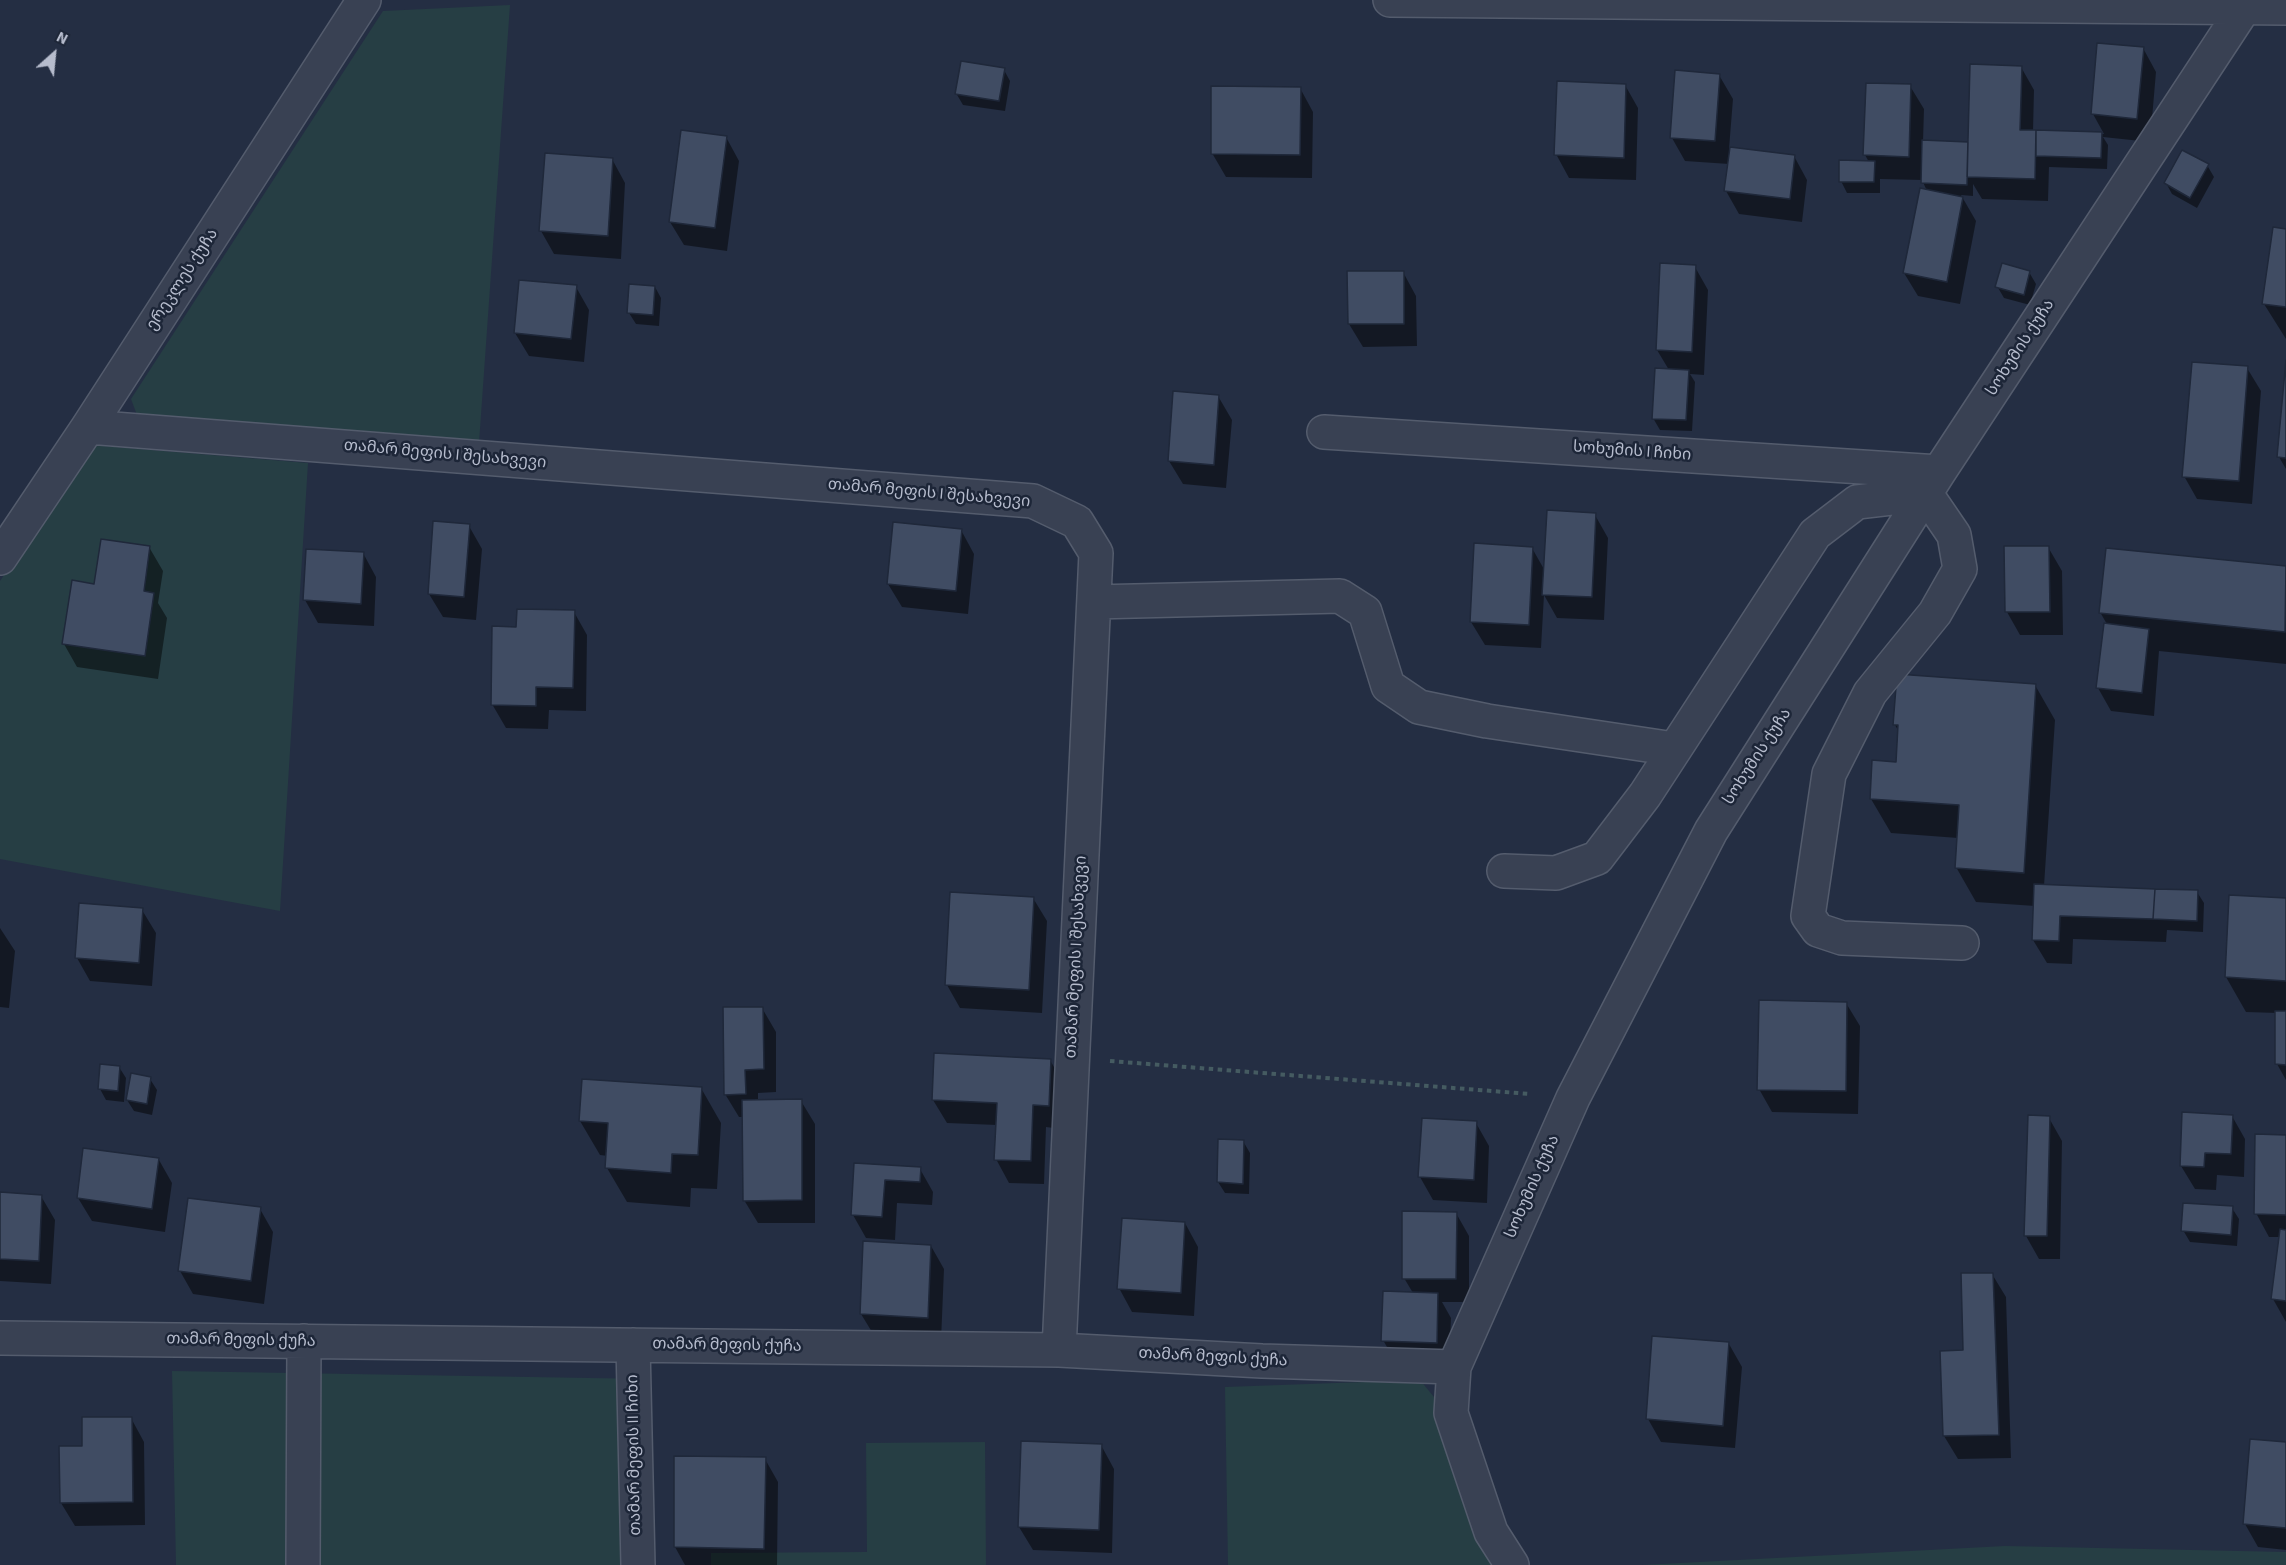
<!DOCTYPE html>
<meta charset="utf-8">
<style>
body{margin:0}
#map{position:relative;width:2286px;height:1565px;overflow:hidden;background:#242e43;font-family:"Source Sans 3",sans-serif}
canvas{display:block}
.north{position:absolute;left:24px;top:24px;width:60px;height:60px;-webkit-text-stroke:4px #1d2638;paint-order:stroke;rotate:27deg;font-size:16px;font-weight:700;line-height:24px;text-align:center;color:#b6bccd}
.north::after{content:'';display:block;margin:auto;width:21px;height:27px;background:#b6bccd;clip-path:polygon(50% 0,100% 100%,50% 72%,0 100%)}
</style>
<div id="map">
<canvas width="2286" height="1565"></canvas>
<div class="north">N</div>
</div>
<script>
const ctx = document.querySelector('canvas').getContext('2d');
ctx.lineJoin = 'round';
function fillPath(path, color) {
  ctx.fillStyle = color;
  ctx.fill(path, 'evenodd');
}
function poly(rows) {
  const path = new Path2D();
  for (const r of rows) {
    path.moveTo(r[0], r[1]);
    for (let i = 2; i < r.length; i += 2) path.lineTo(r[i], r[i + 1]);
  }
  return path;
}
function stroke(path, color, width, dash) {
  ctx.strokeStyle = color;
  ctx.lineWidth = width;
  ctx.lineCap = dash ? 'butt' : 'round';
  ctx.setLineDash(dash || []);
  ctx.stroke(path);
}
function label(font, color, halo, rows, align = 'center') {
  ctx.font = font + ' "Source Sans 3","Noto Sans Georgian",sans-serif';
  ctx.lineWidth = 5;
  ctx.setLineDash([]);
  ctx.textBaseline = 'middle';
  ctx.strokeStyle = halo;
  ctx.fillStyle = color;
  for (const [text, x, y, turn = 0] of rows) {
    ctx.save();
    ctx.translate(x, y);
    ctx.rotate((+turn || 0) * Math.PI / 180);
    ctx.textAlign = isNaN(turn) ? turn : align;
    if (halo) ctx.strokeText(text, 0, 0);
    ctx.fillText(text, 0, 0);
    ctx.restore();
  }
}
const green = poly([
 [510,5,479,443,137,415,131,399,383,11],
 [91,445,308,463,280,911,0,859,0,581],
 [172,1371,649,1379,650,1565,176,1565],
 [1420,1380,1443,1408,1496,1565,1228,1565,1225,1387],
 [985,1442,986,1565,711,1565,711,1553,867,1552,866,1443],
 [2005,1546,2286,1552,2286,1565,1642,1565]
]);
const shadow = poly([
 [2143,48,2156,72,2150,142,2103,137,2108,145,2107,169,2049,167,2048,201,1982,199,1973,184,1973,196,1961,195,1976,221,1960,304,1918,296,1904,273,1927,191,1922,180,1880,179,1880,193,1847,193,1841,181,1869,162,1865,155,1867,84,1910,86,1924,109,1923,142,1969,144,2021,67,2034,90,2033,132,2104,134,2093,114],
 [1004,70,1010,81,1005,111,963,105,956,93],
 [1719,75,1733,99,1729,149,1794,156,1807,180,1802,222,1739,214,1726,191,1729,164,1685,161,1672,138],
 [1625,85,1638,108,1636,180,1569,178,1556,154],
 [1300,88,1313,112,1312,178,1226,177,1212,153],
 [726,137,739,161,727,251,684,245,670,222],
 [612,159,625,183,621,259,554,254,541,231],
 [2207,165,2214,177,2197,208,2172,194,2166,183],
 [2286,231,2286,339,2264,304],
 [1695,267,1708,290,1704,375,1690,374,1695,382,1692,431,1660,430,1653,418,1669,370,1657,350],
 [1403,272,1416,296,1417,346,1363,347,1349,324],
 [2029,272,2036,284,2030,305,2004,298,1997,286],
 [576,287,589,310,584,362,529,356,515,333],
 [655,287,661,298,659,326,636,324,629,313],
 [2247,368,2261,391,2252,504,2197,499,2184,476],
 [2286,376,2286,469,2279,457],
 [1218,396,1232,420,1226,488,1183,484,1169,461],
 [1595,515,1608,538,1604,620,1557,618,1544,595,1541,648,1485,645,1471,622,1532,548,1545,571],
 [469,526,482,549,476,620,443,617,429,594],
 [961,530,974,554,968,614,902,607,888,584],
 [149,547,163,571,158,603,167,618,158,679,77,667,64,644,96,585],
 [2048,547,2062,571,2063,635,2020,635,2007,612,2005,548],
 [2107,549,2286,567,2286,664,2159,651,2154,716,2111,711,2098,688,2108,626,2100,612],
 [363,553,376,577,374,626,318,623,305,600],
 [574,612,587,635,586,711,549,710,548,729,506,728,492,704,518,629],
 [2035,685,2055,720,2044,886,2197,892,2204,903,2203,932,2167,930,2166,942,2073,939,2072,964,2047,963,2033,940,2035,906,1976,902,1956,867,1958,838,1891,833,1871,799,1897,763,1899,732,1895,725],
 [2230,897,2286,900,2286,1080,2277,1064,2277,1013,2246,1012,2226,977],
 [1033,898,1047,921,1042,1013,960,1008,947,985],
 [142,910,156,933,152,986,90,981,77,958],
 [0,928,15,951,9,1008,0,1007],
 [1846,1003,1860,1026,1858,1114,1772,1112,1759,1089],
 [762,1008,776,1032,776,1092,758,1093,758,1101,801,1101,815,1124,815,1223,758,1223,744,1200,743,1117,739,1117,725,1094],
 [1050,1060,1063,1083,1061,1129,1046,1127,1044,1184,1009,1183,996,1159,997,1125,947,1123,933,1100],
 [119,1067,126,1078,124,1102,106,1100,100,1089],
 [150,1079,157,1090,152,1115,134,1111,127,1100],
 [701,1088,721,1123,717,1189,691,1188,690,1207,627,1202,607,1168,608,1156,600,1155,580,1121],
 [2232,1116,2245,1139,2244,1177,2217,1175,2216,1190,2195,1189,2181,1166],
 [2049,1118,2062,1141,2060,1259,2039,1259,2026,1236],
 [1476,1123,1489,1146,1487,1203,1433,1200,1420,1177],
 [2286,1136,2286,1322,2273,1299,2280,1237,2269,1237,2256,1213],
 [1243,1141,1250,1153,1249,1194,1225,1193,1218,1182],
 [159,1160,172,1183,165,1232,92,1221,78,1198],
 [856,1164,920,1169,933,1192,932,1205,897,1203,895,1240,866,1238,853,1215],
 [0,1194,41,1196,55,1220,51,1284,0,1281],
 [2232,1208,2239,1219,2237,1246,2190,1242,2183,1230],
 [260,1209,273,1232,264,1304,193,1294,180,1271],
 [1456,1213,1469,1236,1469,1302,1442,1302,1451,1318,1449,1365,1396,1363,1383,1340,1413,1293,1404,1278],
 [1185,1223,1198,1247,1194,1316,1132,1312,1119,1288],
 [931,1246,944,1269,941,1341,875,1337,861,1314],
 [1992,1274,2006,1297,2011,1458,1958,1459,1944,1436,1965,1352],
 [1729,1344,1742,1367,1735,1448,1661,1442,1648,1419],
 [131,1418,144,1442,145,1525,75,1526,61,1503,83,1448],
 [2286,1443,2286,1550,2258,1547,2245,1524],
 [1101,1445,1114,1469,1112,1553,1033,1550,1019,1527],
 [676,1457,765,1459,778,1482,777,1565,685,1565,675,1547]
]);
const building = poly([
 [2097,43,2144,47,2137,119,2091,114,2097,43],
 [961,61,1005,68,999,101,955,94,961,61],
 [1970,64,2022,66,2020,130,2036,130,2035,179,1967,177,1970,64],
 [1675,70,1720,74,1715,141,1670,138,1675,70],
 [1557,81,1626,84,1624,158,1554,155,1557,81],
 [1866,83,1911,84,1909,157,1863,155,1866,83],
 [1211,86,1301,87,1300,155,1211,154,1211,86],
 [681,130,727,136,715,228,669,222,681,130],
 [2036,130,2102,132,2101,158,2036,156,2036,130],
 [1922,140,1968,142,1967,185,1921,183,1922,140],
 [1730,147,1795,155,1790,199,1724,191,1730,147],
 [2182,150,2209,164,2190,198,2164,183,2182,150],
 [545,153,613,158,608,236,539,231,545,153],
 [1839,160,1875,161,1874,182,1839,182,1839,160],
 [1920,188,1963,197,1947,282,1903,273,1920,188],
 [2273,227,2286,229,2286,307,2262,304,2273,227],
 [1660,263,1696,265,1692,352,1656,350,1660,263],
 [2002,263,2030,271,2024,295,1995,287,2002,263],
 [1347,271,1404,271,1404,324,1348,324,1347,271],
 [519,280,577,285,571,339,514,333,519,280],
 [629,284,655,286,653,315,627,313,629,284],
 [2286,360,2286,458,2277,457,2286,360],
 [2192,362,2248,366,2239,481,2182,477,2192,362],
 [1655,368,1689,370,1686,420,1652,419,1655,368],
 [1173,391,1219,395,1214,465,1168,461,1173,391],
 [1547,510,1596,513,1592,597,1542,595,1547,510],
 [433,521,470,524,464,597,428,594,433,521],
 [893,522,962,529,956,591,887,584,893,522],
 [101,539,150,546,144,591,154,593,145,656,62,644,72,580,94,584,101,539],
 [1474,543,1533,547,1529,625,1470,622,1474,543],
 [2004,546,2049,546,2050,612,2005,612,2004,546],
 [2106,548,2286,566,2285,632,2099,613,2106,548],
 [306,549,364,552,361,604,303,600,306,549],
 [517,609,575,610,573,688,536,687,536,706,491,705,492,626,516,627,517,609],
 [2104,623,2149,629,2142,693,2096,688,2104,623],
 [1897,674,2036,684,2024,873,1955,868,1959,805,1870,799,1872,760,1896,762,1898,725,1893,725,1897,674],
 [2034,884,2155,889,2153,919,2060,916,2059,941,2032,940,2034,884],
 [2155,889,2198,890,2197,921,2153,919,2155,889],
 [950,892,1034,897,1029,990,945,985,950,892],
 [2229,895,2286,898,2286,981,2225,977,2229,895],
 [79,903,143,908,139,963,75,958,79,903],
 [1759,1000,1847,1002,1846,1091,1757,1090,1759,1000],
 [723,1007,763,1007,764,1069,745,1070,746,1094,724,1095,723,1007],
 [2275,1011,2286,1011,2286,1065,2275,1064,2275,1011],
 [934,1053,1051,1059,1049,1106,1033,1105,1031,1161,994,1160,997,1103,932,1100,934,1053],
 [100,1064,120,1066,118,1091,98,1089,100,1064],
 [131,1073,151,1077,147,1104,126,1100,131,1073],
 [582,1079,702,1087,698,1155,672,1154,671,1173,605,1168,608,1123,579,1121,582,1079],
 [802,1099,802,1200,743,1201,742,1100,802,1099],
 [2182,1112,2233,1115,2231,1154,2205,1153,2204,1167,2180,1166,2182,1112],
 [2028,1115,2050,1116,2047,1236,2024,1236,2028,1115],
 [1422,1118,1477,1121,1474,1180,1418,1177,1422,1118],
 [2255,1134,2286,1135,2286,1215,2254,1214,2255,1134],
 [1218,1139,1244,1140,1243,1184,1217,1182,1218,1139],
 [83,1148,159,1158,152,1209,77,1198,83,1148],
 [854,1163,921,1167,920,1182,885,1180,882,1217,851,1215,854,1163],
 [0,1192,42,1195,39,1261,0,1259,0,1192],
 [188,1198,261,1207,251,1281,178,1271,188,1198],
 [2183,1203,2233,1206,2231,1235,2181,1231,2183,1203],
 [1402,1211,1457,1212,1456,1279,1402,1279,1402,1211],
 [1122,1218,1185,1222,1181,1293,1117,1289,1122,1218],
 [2280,1229,2286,1230,2286,1301,2271,1299,2280,1229],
 [863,1241,931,1245,928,1318,860,1314,863,1241],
 [1961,1273,1993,1273,1999,1435,1943,1436,1940,1351,1963,1350,1961,1273],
 [1383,1291,1438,1293,1437,1343,1381,1341,1383,1291],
 [1652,1336,1729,1342,1723,1426,1646,1419,1652,1336],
 [82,1417,132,1417,133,1502,60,1503,59,1446,82,1446,82,1417],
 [2250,1439,2286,1442,2286,1528,2243,1524,2250,1439],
 [1021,1441,1102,1444,1099,1530,1018,1527,1021,1441],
 [674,1456,766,1457,764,1549,674,1547,674,1456]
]);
const path = poly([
 [1110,1061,1530,1094]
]);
const minor = poly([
 [1390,0,2286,8],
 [88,427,1033,501,1077,522,1096,553,1059,1350],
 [1324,432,1939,472],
 [0,558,88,427,364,0],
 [1094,602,1340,596,1365,612,1388,686,1419,707,1487,721,1674,749],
 [1504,871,1556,873,1597,858,1645,795,1815,534,1857,502,1926,494,1954,535,1960,569,1935,613,1870,693,1829,774,1808,916,1818,930,1842,938,1962,943],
 [0,1338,1059,1350,1262,1361,1454,1367],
 [633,1345,638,1565],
 [303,1565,304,1341],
 [1512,1565,1491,1532,1451,1413,1454,1367,1573,1098,1711,831,1939,472,2244,8]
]);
const streetNames = [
 ["ერეკლეს ქუჩა",183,280,-57],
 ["სოხუმის ქუჩა",2021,348,-57],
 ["სოხუმის I ჩიხი",1632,452,4],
 ["თამარ მეფის I შესახვევი",445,455,5],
 ["თამარ მეფის I შესახვევი",929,494,5],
 ["სოხუმის ქუჩა",1758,757,-57],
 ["თამარ მეფის I შესახვევი",1077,957,-87],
 ["სოხუმის ქუჩა",1533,1187,-66],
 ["თამარ მეფის ქუჩა",241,1341,1],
 ["თამარ მეფის ქუჩა",727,1346,1],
 ["თამარ მეფის ქუჩა",1213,1358,3],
 ["თამარ მეფის II ჩიხი",635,1455,-91]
];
fillPath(green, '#263e44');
fillPath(shadow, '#0007');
fillPath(building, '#404c63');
stroke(building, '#1f283a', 1.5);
stroke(minor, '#545c6d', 36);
stroke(path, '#455b61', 4, [4.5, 4.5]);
stroke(minor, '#394153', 33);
label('16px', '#b6bccd', '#1d2638', streetNames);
</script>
